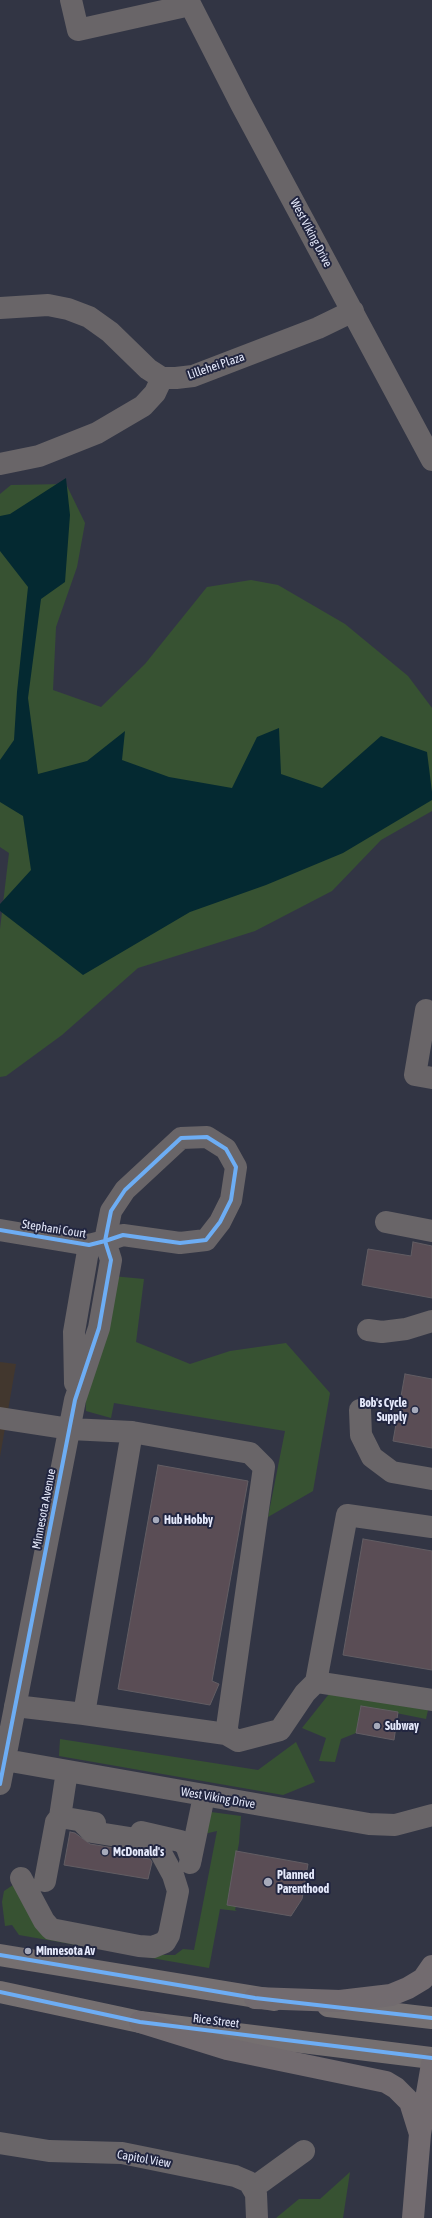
<!DOCTYPE html>
<style>
body{margin:0}
canvas{display:block;background:#323544}
</style>
<canvas width="432" height="2218"></canvas>
<script>
const ctx = document.querySelector('canvas').getContext('2d');
ctx.lineJoin = 'round';
function fillPath(path, color) {
  ctx.fillStyle = color;
  ctx.fill(path, 'evenodd');
}
function poly(rows) {
  const path = new Path2D();
  for (const r of rows) {
    path.moveTo(r[0], r[1]);
    for (let i = 2; i < r.length; i += 2) path.lineTo(r[i], r[i + 1]);
  }
  return path;
}
function stroke(path, color, width, dash) {
  ctx.strokeStyle = color;
  ctx.lineWidth = width;
  ctx.lineCap = dash ? 'butt' : 'round';
  ctx.setLineDash(dash || []);
  ctx.stroke(path);
}
function label(font, color, halo, rows, align = 'center') {
  ctx.font = font + ' "Asap Condensed",sans-serif';
  ctx.lineWidth = 4;
  ctx.setLineDash([]);
  ctx.textBaseline = 'middle';
  ctx.strokeStyle = halo;
  ctx.fillStyle = color;
  for (const [text, x, y, turn = 0] of rows) {
    ctx.save();
    ctx.translate(x, y);
    ctx.rotate((+turn || 0) * Math.PI / 180);
    ctx.textAlign = isNaN(turn) ? turn : align;
    if (halo) ctx.strokeText(text, 0, 0);
    ctx.fillText(text, 0, 0);
    ctx.restore();
  }
}
const commercial = poly([
 [0,1362,16,1364,0,1457]
]);
const green = poly([
 [66,484,85,523,77,567,56,627,53,690,101,707,145,664,207,587,251,580,278,585,345,624,408,676,432,708,432,811,381,840,332,891,255,931,138,968,62,1035,6,1076,0,1077,0,929,9,853,0,847,0,494,11,485],
 [112,1276,144,1279,136,1342,190,1364,230,1351,286,1343,330,1393,313,1491,268,1517,285,1431,114,1403,111,1418,86,1411,85,1388],
 [329,1694,428,1710,426,1719,361,1706,356,1733,341,1739,335,1762,319,1761,326,1738,302,1728],
 [60,1739,258,1770,296,1742,315,1782,283,1795,59,1756],
 [211,1812,241,1816,239,1843,227,1904,236,1906,235,1910,237,1911,220,1909,209,1968,19,1935,12,1925,5,1926,2,1902,4,1891,13,1885,40,1927,161,1955,175,1955,183,1949,194,1950,217,1831,204,1834],
 [350,2172,343,2218,276,2218,299,2199,320,2199]
]);
const water = poly([
 [66,478,70,515,65,582,41,599,28,698,38,774,87,761,125,731,122,760,169,777,232,788,257,737,279,728,281,774,322,788,381,736,427,752,432,792,432,800,343,853,266,885,190,912,83,975,0,911,0,904,31,870,23,816,0,802,0,760,14,740,17,692,28,587,0,551,0,516,10,514]
]);
const building = poly([
 [413,1242,432,1246,432,1298,362,1285,368,1249,411,1256,413,1242],
 [405,1374,432,1379,432,1448,393,1441,405,1374],
 [158,1465,248,1481,212,1681,219,1684,210,1705,118,1689,158,1465],
 [363,1539,432,1551,432,1670,343,1655,363,1539],
 [361,1706,398,1712,394,1740,356,1733,361,1706],
 [70,1832,75,1833,90,1844,144,1853,143,1858,150,1859,152,1862,148,1879,64,1865,70,1832],
 [236,1851,308,1864,302,1899,291,1916,227,1905,236,1851]
]);
const minor = poly([
 [71,0,78,30,190,5],
 [188,0,241,104,432,460],
 [0,308,48,305,68,309,89,317,110,332,148,369,162,378,176,378,193,376,318,328,353,311],
 [0,464,39,456,97,433,143,406,155,393,162,378],
 [426,1010,415,1075,432,1078],
 [386,1222,432,1231],
 [0,1230,89,1245,105,1241,123,1235,180,1243,206,1240,220,1222,231,1200,236,1167,226,1149,207,1137,181,1138,125,1190,111,1211,105,1241,111,1260,99,1328,75,1400,0,1784],
 [368,1330,382,1332,406,1329,432,1321],
 [75,1383,74,1332,89,1245],
 [360,1410,361,1435,372,1457,392,1472,432,1479],
 [0,1418,70,1429,132,1432,84,1714,15,1706],
 [132,1432,250,1453,264,1467,226,1734],
 [316,1682,432,1700],
 [84,1714,226,1734,238,1741,280,1730,305,1693,316,1682,347,1515,432,1527],
 [0,1759,369,1824,395,1825,432,1815],
 [60,1817,95,1823],
 [141,1832,180,1841,186,1845,191,1859],
 [190,1863,204,1796],
 [21,1878,44,1921,51,1929,139,1946,153,1947,165,1942,169,1935,178,1891,173,1875,155,1842,92,1832,81,1821],
 [45,1881,56,1822,60,1817,67,1771],
 [0,2143,49,2151,122,2153,235,2176,249,2182,256,2194,257,2218],
 [253,2188,304,2151]
]);
const major = poly([
 [0,1955,274,2000],
 [0,1992,140,2022,432,2058],
 [328,2006,432,2018]
]);
const highway = poly([
 [255,1998,340,2001,391,1995,408,1988,423,1979,432,1966],
 [140,2022,227,2049,386,2082,396,2088,410,2102,420,2134],
 [413,2218,420,2134,432,2064]
]);
const cycleway = poly([
 [0,1230,89,1245,105,1241,123,1235,180,1243,206,1240,220,1222,231,1200,236,1167,226,1149,207,1137,181,1138,125,1190,111,1211,105,1241,111,1260,99,1328,75,1400,0,1784],
 [0,1955,255,1998,432,2018],
 [0,1992,140,2022,432,2058]
]);
const markers = [
 [415,1410,4,"#a6aabb"],
 [156,1520,4,"#a6aabb"],
 [377,1726,4,"#a6aabb"],
 [105,1852,4,"#a6aabb"],
 [268,1882,5,"#a6aabb"],
 [28,1951,4,"#a6aabb"]
];
const streetNames = [
 ["West Viking Drive",311,233,62],
 ["Lillehei Plaza",216,366,-19],
 ["Stephani Court",54,1229,9],
 ["Minnesota Avenue",44,1509,-79],
 ["West Viking Drive",218,1798,10],
 ["Rice Street",216,2021,7],
 ["Capitol View",144,2159,10]
];
const poiNames = [
 ["Bob's Cycle",407,1403,"right"],
 ["Supply",407,1417,"right"],
 ["Hub Hobby",164,1520],
 ["Subway",385,1726],
 ["McDonald's",113,1852],
 ["Planned",277,1875],
 ["Parenthood",277,1889],
 ["Minnesota Av",36,1951]
];
fillPath(commercial, '#42372e');
fillPath(green, '#375232');
fillPath(water, '#042931');
fillPath(building, '#5a4d55');
stroke(building, '#625d63', 1);
stroke(minor, '#696568', 22);
stroke(major, '#756f70', 22);
stroke(highway, '#726b6f', 22);
stroke(cycleway, '#6dadf4', 4);
for (const [x, y, r, color] of markers) {
  const dot = new Path2D();
  dot.arc(x, y, r, 0, 2 * Math.PI);
  ctx.fillStyle = color;
  ctx.fill(dot);
  stroke(dot, '#222640', 1.5);
}
label('12px', '#e5e9fb', '#222640', streetNames);
label('bold 12px', '#e5e9fb', '#222640', poiNames, 'left');
</script>
